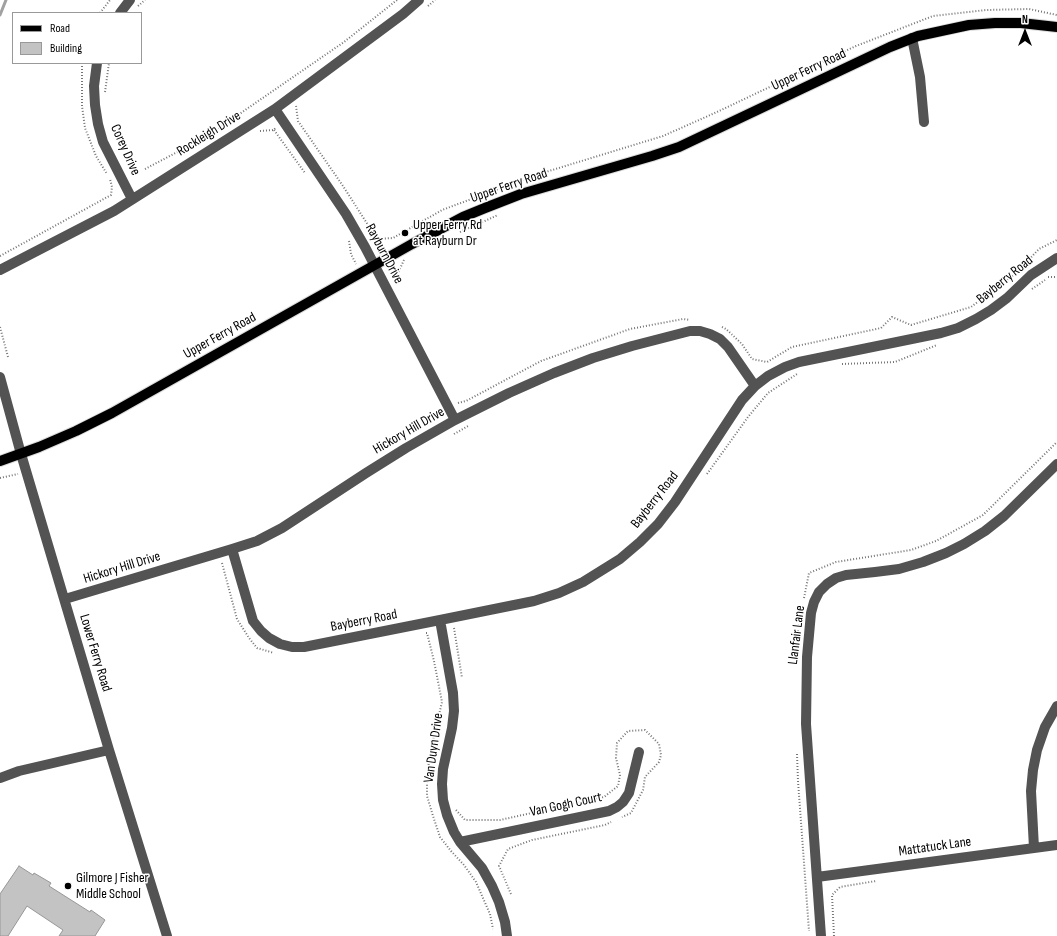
<!DOCTYPE html>
<style>
body{margin:0}
#map{position:relative;width:1057px;height:936px;overflow:hidden;background:#fff;font-family:"Sofia Sans Condensed",sans-serif}
canvas{display:block}
.legend{position:absolute;left:12px;top:12px;width:130px;height:52px;box-sizing:border-box;background:#fff;border:1px solid #999;margin:0;padding:5px 7px;list-style:none;font-size:12px;color:#000}
.legend li{display:flex;align-items:center;gap:8px;height:20px}
.legend b{width:20px;border:1px solid #999}
.north{position:absolute;left:1005px;top:12px;width:40px;height:40px;-webkit-text-stroke:3px #fff;paint-order:stroke;rotate:0deg;font-size:11px;font-weight:700;line-height:16px;text-align:center;color:#000}
.north::after{content:'';display:block;margin:auto;width:14px;height:18px;background:#000;clip-path:polygon(50% 0,100% 100%,50% 72%,0 100%)}
</style>
<div id="map">
<canvas width="1057" height="936"></canvas>
<ul class="legend">
<li><b style="height:5px;background:#000"></b>Road</li>
<li><b style="height:11px;background:#c3c3c3"></b>Building</li>
</ul>
<div class="north">N</div>
</div>
<script>
const ctx = document.querySelector('canvas').getContext('2d');
ctx.lineJoin = 'round';
function poly(rows) {
  const path = new Path2D();
  for (const r of rows) {
    path.moveTo(r[0], r[1]);
    for (let i = 2; i < r.length; i += 2) path.lineTo(r[i], r[i + 1]);
  }
  return path;
}
function stroke(path, color, width, dash) {
  ctx.strokeStyle = color;
  ctx.lineWidth = width;
  ctx.lineCap = dash ? 'butt' : 'round';
  ctx.setLineDash(dash || []);
  ctx.stroke(path);
}
function fillPath(path, color) {
  ctx.fillStyle = color;
  ctx.fill(path, 'evenodd');
}
function label(font, color, halo, rows, align = 'center') {
  ctx.font = font + ' "Sofia Sans Condensed",sans-serif';
  ctx.lineWidth = 3;
  ctx.setLineDash([]);
  ctx.textBaseline = 'middle';
  ctx.strokeStyle = halo;
  ctx.fillStyle = color;
  for (const [text, x, y, turn = 0] of rows) {
    ctx.save();
    ctx.translate(x, y);
    ctx.rotate((+turn || 0) * Math.PI / 180);
    ctx.textAlign = isNaN(turn) ? turn : align;
    if (halo) ctx.strokeText(text, 0, 0);
    ctx.fillText(text, 0, 0);
    ctx.restore();
  }
}
const stream = poly([
 [0,15,6,0]
]);
const building = poly([
 [19,866,33,875,34,873,51,883,49,886,90,912,91,910,105,920,95,936,59,936,63,930,27,906,8,936,0,936,0,894,19,866]
]);
const path = poly([
 [138,6,145,0],
 [428,6,435,0],
 [100,13,110,0],
 [82,63,82,106,85,128,96,156,107,174],
 [105,92,109,63],
 [296,106,298,121,343,186,377,239,393,238,442,210,536,175,663,136,717,112,856,46,933,16,986,10,1029,9,1057,15],
 [274,130,305,173],
 [260,131,274,130,276,127],
 [145,169,206,137,344,42,397,0],
 [460,232,498,215],
 [349,241,351,254,356,264],
 [0,256,111,195,112,187,110,179],
 [392,277,397,275,404,260],
 [1048,277,1057,277],
 [1032,289,1045,280],
 [0,327,8,357],
 [722,327,726,329,742,344,752,359,767,362,792,347,881,328,892,317,911,325,971,307,1015,274,1039,249,1057,240],
 [842,364,895,362,937,345],
 [458,403,466,401,541,361,630,329,683,319,690,320],
 [454,434,468,426],
 [707,474,748,417,768,393,797,374],
 [0,478,18,474],
 [222,563,237,619,249,638,257,648,274,653],
 [804,598,809,573,836,562,911,550,936,541,983,515,1057,442],
 [454,628,462,678],
 [798,631,799,618],
 [426,633,427,633,434,661,442,702,430,753,427,777,427,796,433,816,440,837,451,851,464,865,476,882,490,914,493,929],
 [797,754,798,781,809,931],
 [456,810,465,820,500,820,604,797,618,786,620,775,616,758,617,743,628,731,645,730,659,744,661,755,659,762,645,777,643,790,631,813,622,817],
 [511,894,499,866,508,849,532,840,605,825,611,822],
 [834,936,832,895,840,887,876,881]
]);
const minor = poly([
 [120,13,130,0],
 [912,38,920,77,924,122],
 [97,63,94,86,95,105,98,124,103,142,132,199],
 [275,109,346,214,365,247,455,420],
 [0,270,114,211,275,109,403,14,419,0],
 [0,377,21,454,109,750,167,936],
 [232,549,253,621,261,631,269,638,280,644,292,647,304,647,440,620,534,601,559,593,583,582,620,559,640,542,658,524,675,502,742,400,755,386,768,376,785,367,799,362,941,333,958,328,976,319,991,310,1007,298,1031,275,1057,258],
 [65,599,232,549,257,541,282,528,366,473,406,448,455,420,509,393,554,373,593,358,632,346,690,331,700,331,710,334,720,339,728,347,755,386],
 [440,620,453,693,454,711,452,728,443,769,442,784,443,800,447,815,454,832,460,842,482,868,492,886,499,902,505,922,507,936],
 [0,778,19,771,109,750],
 [460,842,609,811,617,807,623,802,629,793,639,752],
 [1034,848,1031,791,1033,770,1037,750,1045,727,1057,706],
 [817,877,1057,845],
 [821,936,806,724,807,657,811,613,814,602,819,592,827,584,836,578,846,575,875,572,899,569,923,562,946,553,964,544,985,531,1004,516,1057,464]
]);
const major = poly([
 [0,461,39,447,76,431,112,413,412,244,463,217,485,208,521,194,652,156,679,147,890,47,918,36,969,25,995,23,1021,23,1057,27]
]);
const markers = [
 [405,233,4,"#000"],
 [68,886,4,"#000"]
];
const streetNames = [
 ["Upper Ferry Road",809,70,-25],
 ["Rockleigh Drive",209,134,-32],
 ["Corey Drive",125,150,66],
 ["Upper Ferry Road",509,186,-19],
 ["Rayburn Drive",384,254,62],
 ["Bayberry Road",1005,280,-39],
 ["Upper Ferry Road",220,336,-29],
 ["Hickory Hill Drive",409,431,-30],
 ["Bayberry Road",655,500,-52],
 ["Hickory Hill Drive",122,568,-17],
 ["Bayberry Road",364,621,-11],
 ["Llanfair Lane",797,635,-83],
 ["Lower Ferry Road",95,653,73],
 ["Van Duyn Drive",434,748,-82],
 ["Van Gogh Court",566,805,-12],
 ["Mattatuck Lane",935,847,-8]
];
const poiNames = [
 ["Upper Ferry Rd",413,225],
 ["at Rayburn Dr",413,241],
 ["Gilmore J Fisher",76,878],
 ["Middle School",76,894]
];
stroke(stream, '#a1a1a1', 3);
fillPath(building, '#c3c3c3');
stroke(building, '#979797', 1);
stroke(major, '#dbdbdb', 12);
stroke(path, '#757575', 2, [1, 2]);
stroke(minor, '#535353', 10);
stroke(major, '#000', 10);
for (const [x, y, r, color] of markers) {
  const dot = new Path2D();
  dot.arc(x, y, r, 0, 2 * Math.PI);
  ctx.fillStyle = color;
  ctx.fill(dot);
  stroke(dot, '#fff', 1.5);
}
label('14px', '#000', '#fff', streetNames);
label('14px', '#000', '#fff', poiNames, 'left');
</script>
